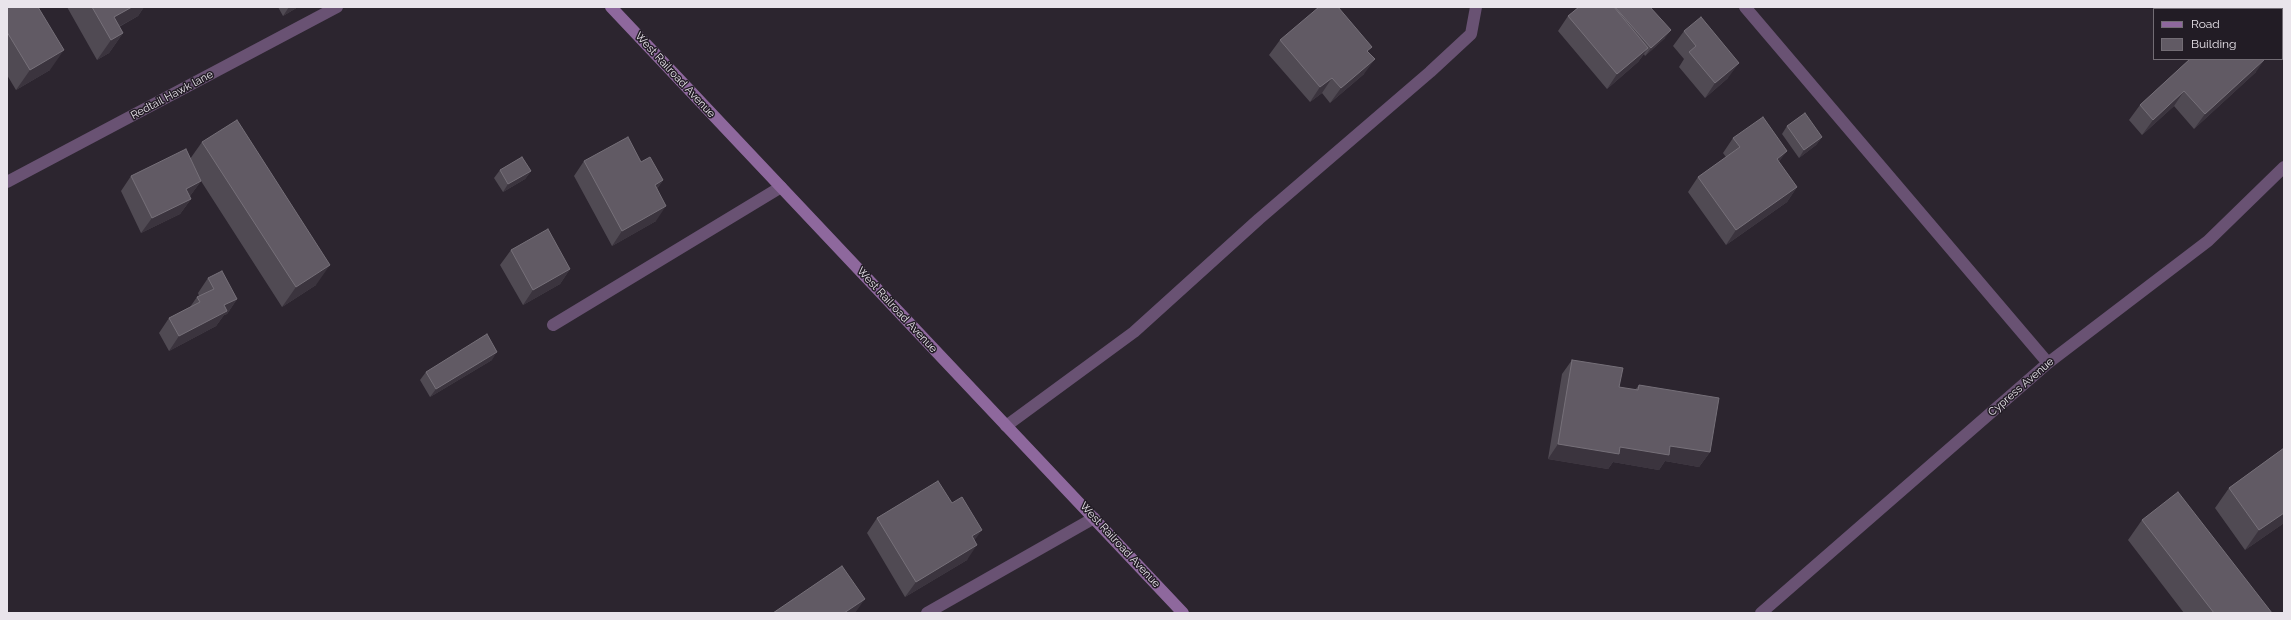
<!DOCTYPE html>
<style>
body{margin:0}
#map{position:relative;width:2291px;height:620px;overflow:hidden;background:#2c252f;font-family:Raleway,sans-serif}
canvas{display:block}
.frame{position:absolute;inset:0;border:8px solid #e9e4eb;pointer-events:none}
.legend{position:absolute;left:2153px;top:8px;width:130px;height:52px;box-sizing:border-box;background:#221c25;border:1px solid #726c74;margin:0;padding:5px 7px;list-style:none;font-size:12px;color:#e9e4eb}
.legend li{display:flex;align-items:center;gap:8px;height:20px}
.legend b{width:20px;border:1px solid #726c74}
</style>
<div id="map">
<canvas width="2291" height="620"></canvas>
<div class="frame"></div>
<ul class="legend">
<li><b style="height:5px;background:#8e689d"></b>Road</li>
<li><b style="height:11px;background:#615a64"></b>Building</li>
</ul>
</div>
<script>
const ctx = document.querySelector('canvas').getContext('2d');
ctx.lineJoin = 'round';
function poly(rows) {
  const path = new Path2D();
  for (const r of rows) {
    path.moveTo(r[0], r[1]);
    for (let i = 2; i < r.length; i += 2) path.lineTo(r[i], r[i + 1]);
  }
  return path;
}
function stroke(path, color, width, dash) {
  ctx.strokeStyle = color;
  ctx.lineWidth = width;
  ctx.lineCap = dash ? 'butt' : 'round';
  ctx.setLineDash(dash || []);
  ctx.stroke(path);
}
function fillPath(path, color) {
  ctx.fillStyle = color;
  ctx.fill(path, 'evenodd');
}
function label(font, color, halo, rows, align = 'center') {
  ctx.font = font + ' Raleway,sans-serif';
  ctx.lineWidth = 3;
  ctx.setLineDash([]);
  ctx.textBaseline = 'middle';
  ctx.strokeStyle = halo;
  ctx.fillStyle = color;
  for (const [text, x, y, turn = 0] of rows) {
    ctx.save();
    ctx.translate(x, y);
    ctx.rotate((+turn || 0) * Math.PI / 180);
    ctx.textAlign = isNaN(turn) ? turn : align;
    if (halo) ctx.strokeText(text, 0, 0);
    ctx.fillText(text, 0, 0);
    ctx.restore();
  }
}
const lane = poly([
 [1745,7,2048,363],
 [553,325,781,187],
 [1006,426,1134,332,1259,219,1430,72,1471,34,1476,7],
 [927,613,1094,518]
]);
const street = poly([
 [7,182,337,7],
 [1761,613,2048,363,2208,241,2284,167]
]);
const secondary = poly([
 [611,7,1183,613]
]);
const wall = poly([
 [7,7,50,70,16,90,7,75],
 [67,7,144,7,138,16,119,27,123,33,109,53,97,60],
 [278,7,298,7,283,16],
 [1579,7,1650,7,1665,38,1645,56,1644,54,1638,62,1607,89,1558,31,1568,16],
 [1684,31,1728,78,1705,98,1679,67,1684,59,1673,46],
 [1280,40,1368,52,1364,74,1330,103,1322,93,1310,102,1269,55],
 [2190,59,2256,72,2194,129,2174,106,2142,135,2129,120,2140,105],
 [1787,126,1822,137,1816,145,1799,158,1782,134],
 [1733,138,1779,162,1797,187,1787,202,1726,245,1688,192,1698,177,1726,157,1723,153],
 [202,142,316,285,282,307,201,181,190,196,189,197,191,199,180,214,141,233,121,191,131,176,190,159],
 [584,161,641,162,663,180,657,189,656,221,612,246,574,176],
 [500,170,531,171,525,179,503,192,494,178],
 [511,250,570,269,560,284,523,305,500,265],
 [208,278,237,299,227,314,224,315,216,326,169,351,159,333,169,318,190,307,197,297,199,296,198,293],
 [492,360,430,397,420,380,426,372],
 [1572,360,1619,387,1635,390,1639,385,1710,452,1699,467,1665,461,1659,470,1613,462,1608,469,1548,459,1562,374],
 [2284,448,2284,523,2245,550,2215,508,2229,488],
 [877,518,974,541,967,560,905,597,867,533],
 [2142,520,2272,613,2184,613,2128,540]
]);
const shadedWall = poly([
 [132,7,144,7,138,16,107,33,114,17],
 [289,7,298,7,283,16],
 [1671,30,1665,38,1645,56,1651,48],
 [123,33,109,53,97,60,111,40],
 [1648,48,1638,62,1607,89,1617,74],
 [64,50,50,70,16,90,30,70],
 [1375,59,1364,74,1330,103,1341,88],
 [2265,59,2256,72,2194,129,2205,114],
 [1739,63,1728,78,1705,98,1715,83],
 [1332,78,1322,93,1310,102,1320,87],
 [2184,91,2174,106,2142,135,2153,120],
 [1822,137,1816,145,1799,158,1804,150],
 [1787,151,1776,166,1777,159],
 [531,171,525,179,503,192,508,184],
 [663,180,653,195,655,185],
 [201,181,190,196,176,204,186,189],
 [1797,187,1787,202,1726,245,1736,230],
 [191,199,180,214,141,233,152,218],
 [666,206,656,221,612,246,622,231],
 [330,265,316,285,282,307,296,287],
 [570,269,560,284,523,305,533,290],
 [237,299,227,314,224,315,216,326,169,351,179,336,224,305],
 [497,352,492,360,430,397,436,389],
 [1558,444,1620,447,1670,446,1710,452,1699,467,1665,461,1659,470,1613,462,1608,469,1548,459],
 [2284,513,2284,523,2245,550,2259,530],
 [982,530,971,545,972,536],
 [977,545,967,560,905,597,916,582],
 [865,599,855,613,844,613]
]);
const building = poly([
 [7,7,38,7,64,50,30,70,7,32,7,7],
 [92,7,132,7,114,17,123,33,111,40,92,7],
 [1319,7,1338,7,1372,47,1367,51,1375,59,1341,88,1332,78,1320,87,1280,40,1319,7],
 [1579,7,1614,7,1648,48,1617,74,1568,16,1579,7],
 [1615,7,1650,7,1671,30,1651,48,1615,7],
 [1701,17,1739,63,1715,83,1689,52,1696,46,1684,31,1701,17],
 [2190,59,2265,59,2205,114,2184,91,2153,120,2140,105,2190,59],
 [1805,113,1822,137,1804,150,1787,126,1805,113],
 [1763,117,1787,151,1777,159,1797,187,1736,230,1698,177,1740,147,1733,138,1763,117],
 [237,120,330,265,296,287,202,142,237,120],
 [628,137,641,162,650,157,663,180,655,185,666,206,622,231,584,161,628,137],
 [186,149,201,181,186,189,191,199,152,218,131,176,186,149],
 [522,157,531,171,508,184,500,170,522,157],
 [548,229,570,269,533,290,511,250,548,229],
 [222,271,237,299,224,305,227,311,179,336,169,318,200,302,197,297,214,289,208,278,222,271],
 [487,334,497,352,436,389,426,372,487,334],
 [1572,360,1623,368,1619,387,1638,390,1639,385,1719,398,1710,452,1670,446,1669,455,1620,447,1619,454,1558,444,1572,360],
 [2284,448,2284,513,2259,530,2229,488,2284,448],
 [938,481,952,503,962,497,982,530,972,536,977,545,916,582,877,518,938,481],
 [2178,492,2272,613,2214,613,2142,520,2178,492],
 [842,566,865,599,844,613,773,613,842,566]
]);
const streetNames = [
 ["West Railroad Avenue",675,75,47],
 ["Redtail Hawk lane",172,95,-28],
 ["West Railroad Avenue",897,310,47],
 ["Cypress Avenue",2021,387,-41],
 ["West Railroad Avenue",1120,545,47]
];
stroke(lane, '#695273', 12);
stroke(street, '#695273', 12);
stroke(secondary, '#8e689d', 12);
fillPath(wall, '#504a53');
fillPath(shadedWall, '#3b343e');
fillPath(building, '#615a64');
stroke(building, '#767079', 1);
label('11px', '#e9e4eb', '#221c25', streetNames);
</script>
